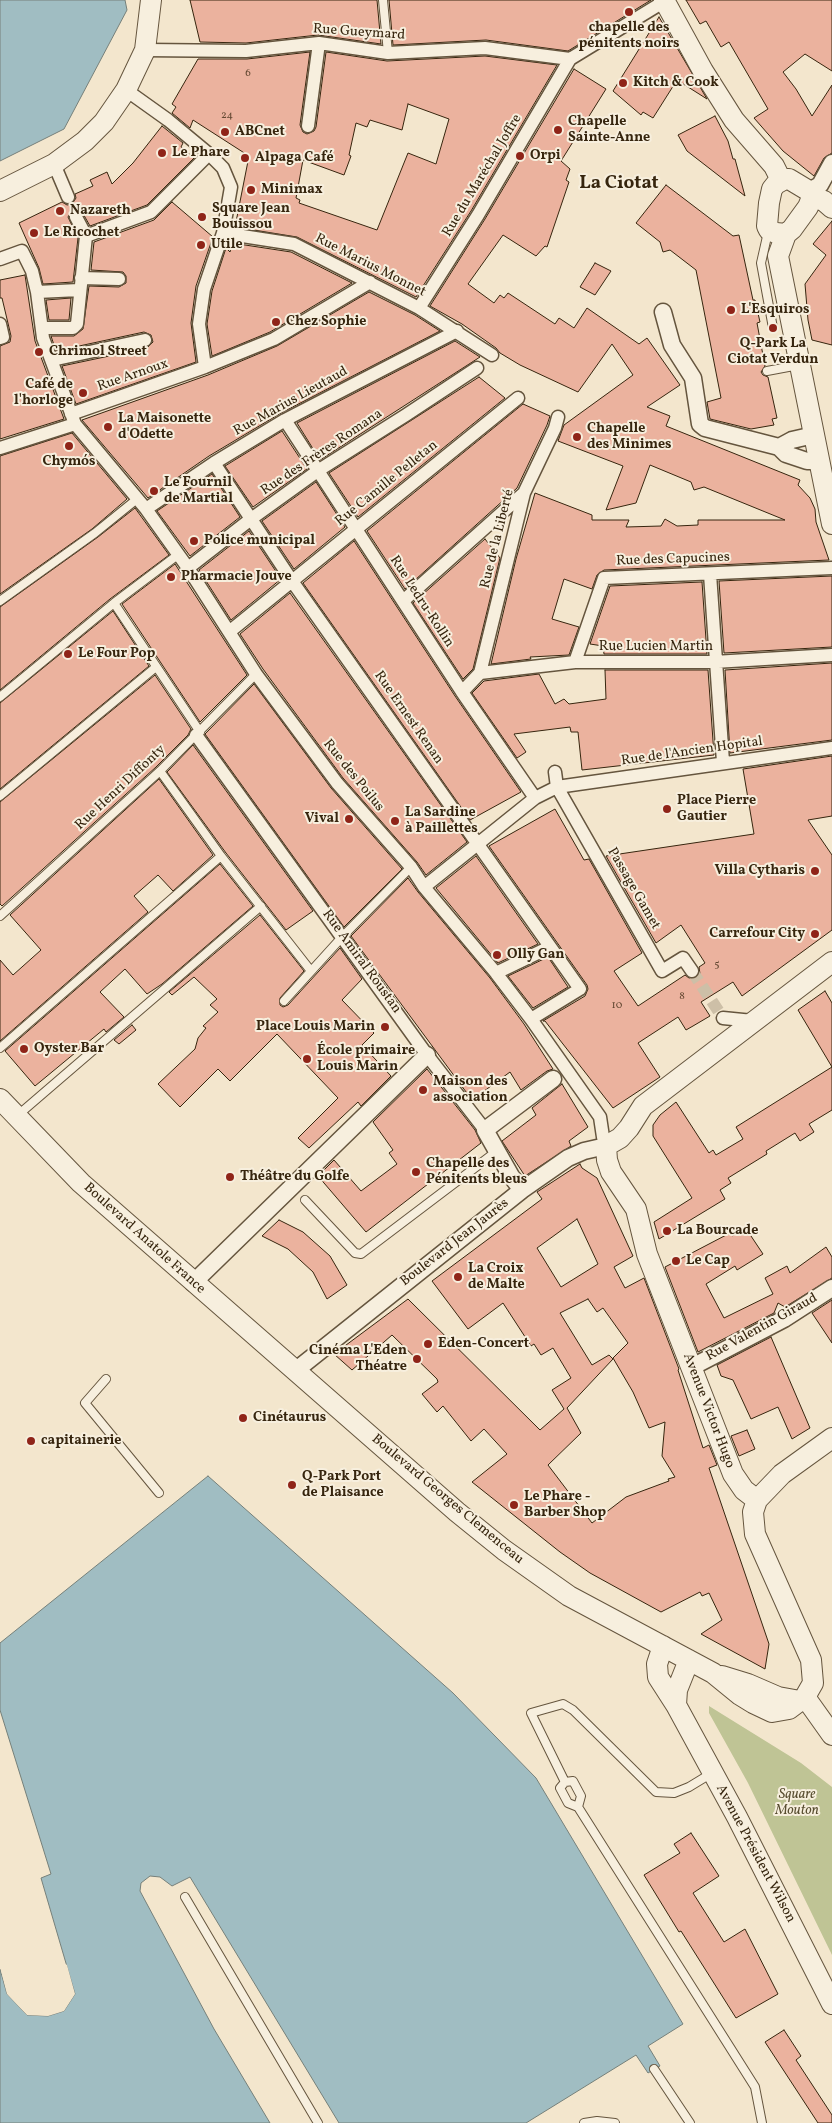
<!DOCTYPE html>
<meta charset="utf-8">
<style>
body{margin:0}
canvas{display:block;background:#f3e6cd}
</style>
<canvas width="832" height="2123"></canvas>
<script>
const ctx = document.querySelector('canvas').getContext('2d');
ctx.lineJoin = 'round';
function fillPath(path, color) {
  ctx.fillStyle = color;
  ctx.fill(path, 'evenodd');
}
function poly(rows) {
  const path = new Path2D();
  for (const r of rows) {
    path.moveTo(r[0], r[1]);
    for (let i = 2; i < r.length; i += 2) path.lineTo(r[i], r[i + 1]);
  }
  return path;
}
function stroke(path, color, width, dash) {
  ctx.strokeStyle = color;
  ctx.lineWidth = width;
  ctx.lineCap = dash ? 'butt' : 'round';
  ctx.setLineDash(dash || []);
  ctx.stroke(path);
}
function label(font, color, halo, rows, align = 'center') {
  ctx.font = font + ' Vollkorn,serif';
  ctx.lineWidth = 4;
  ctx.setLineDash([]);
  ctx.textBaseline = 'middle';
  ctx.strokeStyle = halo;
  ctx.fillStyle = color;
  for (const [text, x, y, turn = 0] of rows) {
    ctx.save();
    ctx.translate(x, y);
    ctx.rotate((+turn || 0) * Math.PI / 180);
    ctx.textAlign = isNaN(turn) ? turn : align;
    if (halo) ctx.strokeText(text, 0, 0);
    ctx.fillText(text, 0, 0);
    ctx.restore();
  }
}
const green = poly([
 [709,1706,801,1763,832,1787,832,1955,748,1783,709,1713]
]);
const water = poly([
 [0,0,125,0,127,10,64,129,0,161,0,0],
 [208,1476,453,1693,536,1778,683,2024,648,2046,660,2066,648,2073,636,2055,526,2123,339,2123,190,1877,172,1886,160,1877,150,1876,141,1883,140,1891,214,2029,270,2123,0,2123,0,1969,7,1994,27,2015,48,2016,64,2011,75,1994,41,1878,51,1874,0,1710,0,1643,208,1476]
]);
const pier = poly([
 [64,1963,67,1965,75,1994,64,2011,48,2016,27,2015,7,1994,0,1967,2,1968,9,1992,28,2012,47,2013,63,2009,73,1994]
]);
const building = poly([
 [190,0,377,0,381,44,318,35,246,43,200,42,190,0],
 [389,0,651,0,568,51,486,40,393,45,389,0],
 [686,0,832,0,832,71,805,54,783,72,796,89,812,116,832,85,832,153,824,158,814,176,783,151,754,118,768,109,729,42,721,47,706,21,700,24,686,0],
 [659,17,707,99,677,80,653,118,643,112,641,115,613,91,659,17],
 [310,52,300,125,303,132,307,134,314,131,316,127,326,52,387,61,485,56,557,65,471,211,416,297,297,237,235,227,249,156,193,120,190,128,172,113,176,107,172,104,198,59,247,59,310,52],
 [408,104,449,119,436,164,408,153,377,230,299,203,300,200,296,198,303,160,344,175,351,156,349,155,356,123,367,127,370,120,402,130,408,104],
 [574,69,606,89,561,161,570,169,566,180,569,182,547,247,545,246,536,256,503,235,468,284,494,303,500,295,504,298,508,293,555,324,559,318,574,328,587,308,639,344,647,338,680,385,647,407,670,416,666,426,800,480,798,485,810,498,815,509,816,522,829,560,604,570,597,575,592,589,564,579,552,619,579,627,569,655,530,657,531,659,491,664,516,559,535,493,592,515,592,520,629,520,626,527,661,526,665,519,677,526,698,525,698,520,785,520,704,487,694,490,691,482,650,465,636,503,606,510,623,466,558,441,564,425,633,375,612,344,578,392,520,365,500,353,496,348,462,324,430,306,485,219,574,69],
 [715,116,728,141,733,159,735,159,745,196,687,151,678,135,715,116],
 [162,126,183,143,181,147,194,158,147,205,90,226,81,210,72,210,68,217,78,238,73,282,43,284,39,268,19,223,62,202,67,205,72,204,76,198,75,194,93,186,90,180,107,172,112,184,133,163,162,126],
 [666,185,733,236,739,235,753,300,755,300,760,322,757,323,765,366,761,372,763,375,768,377,777,418,772,419,774,425,751,429,710,419,707,402,721,398,696,270,670,250,663,252,660,242,636,223,666,185],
 [172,202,213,237,196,286,191,323,196,362,76,404,62,366,147,348,153,342,151,335,144,332,56,351,51,336,74,336,83,329,89,286,119,287,126,283,126,276,123,272,91,270,94,242,154,220,172,202],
 [832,221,832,345,812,340,808,320,805,284,826,255,813,244,832,221],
 [232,243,291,252,352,283,270,332,212,356,207,324,212,291,226,248,230,252,232,243],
 [595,263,611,271,595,295,580,287,595,263],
 [25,275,35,341,64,419,0,439,0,346,10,342,11,336,2,298,0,298,0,280,25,275],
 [369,292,415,315,440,331,281,413,209,456,148,498,82,420,208,375,277,346,369,292],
 [71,298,69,320,49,320,46,300,71,298],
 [455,341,480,357,320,460,297,423,455,341],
 [479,377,505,398,358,517,329,473,479,377],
 [523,404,550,416,547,425,517,488,405,589,367,531,523,404],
 [282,431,307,469,253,507,225,466,282,431],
 [72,433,127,499,92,529,0,594,0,456,72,433],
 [212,474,240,517,190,556,157,511,212,474],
 [316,482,345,527,294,569,262,521,316,482],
 [135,508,169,555,110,599,0,690,0,607,98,537,135,508],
 [249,531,281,579,231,620,199,570,249,531],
 [485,539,500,558,473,669,463,679,413,603,485,539],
 [354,541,455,696,521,792,470,820,303,583,354,541],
 [175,564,247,675,200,722,122,604,175,564],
 [832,576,832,647,724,653,719,581,832,576],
 [702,582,707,654,604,654,603,646,590,644,610,586,702,582],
 [290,593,467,842,426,875,417,862,343,778,263,669,240,634,290,593],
 [113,611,149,666,0,789,0,703,113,611],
 [832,663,832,740,730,753,725,670,832,663],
 [605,670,708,670,714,755,582,770,578,732,571,732,570,727,514,734,526,752,517,758,472,693,484,681,539,674,555,704,564,699,569,704,606,699,605,670],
 [155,675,191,729,188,735,156,767,2,906,0,904,0,802,155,675],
 [254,684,331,788,402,869,344,927,205,734,254,684],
 [193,745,313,911,286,930,226,853,167,772,193,745],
 [832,756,832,816,808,820,832,855,832,930,742,996,733,982,701,1002,710,1016,693,1026,686,1030,678,1017,638,1043,660,1077,613,1108,545,1021,543,1021,585,996,588,989,587,985,489,846,555,809,584,860,589,859,642,953,614,971,638,1006,685,975,689,978,696,978,700,974,699,967,705,963,681,925,656,943,606,856,754,834,743,769,832,756],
 [159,779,213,855,173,891,158,875,134,896,148,912,0,1041,0,960,13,975,41,950,10,915,159,779],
 [476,856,538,944,498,963,436,888,476,856],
 [220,864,253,906,162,984,147,994,125,969,100,992,124,1017,106,1032,104,1029,35,1086,5,1051,220,864],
 [408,878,418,892,490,978,524,1024,553,1069,547,1071,521,1090,510,1072,472,1100,351,936,408,878],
 [260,915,304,971,280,998,280,1005,283,1007,288,1005,340,948,362,979,342,1000,374,1033,362,1045,391,1076,361,1106,358,1102,309,1148,298,1138,338,1098,277,1034,230,1081,218,1069,180,1107,158,1084,195,1049,198,1038,206,1028,203,1026,218,1012,210,1005,217,999,194,977,172,995,169,992,260,915],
 [548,957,568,987,533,1008,508,976,548,957],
 [825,991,832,1003,832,1067,798,1010,825,991],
 [132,1025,136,1030,119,1044,114,1040,132,1025],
 [832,1067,832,1110,809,1124,814,1132,800,1141,795,1133,766,1151,767,1154,728,1178,731,1183,720,1190,725,1199,659,1239,654,1222,692,1198,653,1136,653,1125,660,1115,676,1102,709,1153,713,1150,716,1155,743,1139,736,1127,832,1067],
 [427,1069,475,1130,481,1143,366,1232,318,1176,334,1160,361,1191,397,1164,389,1153,393,1150,373,1122,427,1069],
 [562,1084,588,1127,569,1141,571,1146,525,1176,502,1141,536,1115,532,1108,562,1084],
 [580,1164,582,1168,597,1178,633,1256,614,1267,625,1288,644,1278,679,1369,678,1370,703,1448,709,1445,717,1465,709,1468,769,1644,765,1669,701,1634,722,1620,709,1593,702,1596,700,1592,661,1612,590,1573,560,1552,472,1482,507,1454,484,1429,471,1441,443,1406,437,1412,422,1394,438,1382,437,1379,392,1335,352,1370,334,1354,408,1299,540,1430,564,1409,552,1390,571,1378,553,1348,541,1355,534,1344,531,1346,503,1303,468,1329,432,1281,542,1199,537,1192,580,1164],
 [577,1219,598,1264,561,1287,537,1248,577,1219],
 [588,1299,597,1312,603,1308,628,1343,613,1358,633,1392,649,1428,665,1422,662,1456,675,1477,668,1479,669,1481,626,1497,592,1523,548,1465,581,1433,567,1408,613,1359,609,1355,592,1365,560,1313,588,1299],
 [279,1220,303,1232,330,1256,347,1285,327,1299,313,1272,288,1249,262,1236,279,1220],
 [745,1227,763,1254,737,1270,735,1266,706,1284,724,1318,773,1294,765,1278,787,1266,790,1273,826,1247,832,1257,832,1278,785,1307,778,1303,774,1313,698,1352,665,1267,730,1233,732,1236,745,1227],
 [832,1300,832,1343,812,1313,832,1300],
 [771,1337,810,1428,792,1439,778,1407,751,1419,733,1380,721,1376,717,1365,771,1337],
 [747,1430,755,1449,739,1456,731,1436,747,1430],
 [691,1833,719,1876,693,1893,724,1942,745,1929,778,1994,736,2018,681,1931,679,1932,644,1875,680,1853,674,1844,691,1833],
 [784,2030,801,2056,796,2060,832,2115,832,2123,818,2123,765,2042,784,2030]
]);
const pedestrianTunnel = poly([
 [692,971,723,1018]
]);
const service = poly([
 [383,0,388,53],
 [768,232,761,263,773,328],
 [767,371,799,365],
 [0,601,95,533,137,499],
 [114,603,200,732],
 [0,697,114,603,179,554],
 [160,771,221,856,311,971],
 [0,796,156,667],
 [0,916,160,771,256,674],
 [284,1001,343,936,411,867],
 [0,1048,221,856],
 [18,1115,261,906],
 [305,1200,355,1253,361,1254,497,1151],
 [106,1379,85,1403,159,1493],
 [565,1782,531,1713,563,1704,573,1710,656,1792,674,1793,689,1787,712,1773],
 [578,1807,581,1796,573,1781,565,1782,560,1788,568,1803,578,1807,755,2087,762,2123],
 [185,1897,318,2123],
 [654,2069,690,2123],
 [584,2123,597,2121,615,2123]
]);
const pedestrian = poly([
 [145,50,246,51,319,43,388,53,485,48,570,59],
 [126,90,168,120,209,154,223,168,231,187,223,233,204,289,199,324,205,367],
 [308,126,319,43],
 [54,164,68,197],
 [223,233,294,244,419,308,492,355],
 [86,236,151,212,209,154],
 [0,259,22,251,32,271,37,292,43,338,75,424,146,509,188,568,256,674,337,783,411,867,424,887,496,973,531,1019,600,1117,603,1137,606,1146],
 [81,278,119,279],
 [37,292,79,290],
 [419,308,478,215,570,59,665,1],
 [0,324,3,337,0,338],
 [42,328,73,328,77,324,86,236,76,217],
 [52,360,145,340],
 [71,414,205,367,274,339,370,282],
 [285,420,462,692,535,798],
 [0,448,75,424],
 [214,463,292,581,580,989,531,1019],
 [146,509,214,463,285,420,457,331],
 [188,568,251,519,319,470,406,415,477,368],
 [710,574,723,762],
 [403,601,524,493],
 [229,632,518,398],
 [575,662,604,578,832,568],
 [480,673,575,662,714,662,832,655],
 [480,673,524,493,555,428,558,417],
 [462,692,480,673],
 [196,735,427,1055,485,1130],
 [555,772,557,787,662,971,683,958,692,971],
 [424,887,535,798,557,787,832,748],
 [496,973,550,947],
 [723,1018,753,1021]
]);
const minor = poly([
 [809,191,820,185,832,163],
 [663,312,672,345,693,378,700,424,705,428,779,447,786,454,807,461,819,461],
 [779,447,792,440,814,435],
 [522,1190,511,1176,485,1130,553,1079],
 [193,1283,427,1055],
 [692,1367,784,1319,832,1288],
 [295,1371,522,1190,568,1158,584,1151,606,1146]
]);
const tertiary = poly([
 [664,0,703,71,734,120,774,166,781,180],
 [0,191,54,164,85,141,104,122,126,90,145,50,151,0],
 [812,197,824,201,832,208],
 [786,234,776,233,769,230,767,226,769,203,772,189,776,184,785,179,789,179,809,191,812,197,808,207,792,229,786,234,778,256,832,524],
 [0,1099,81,1183,457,1512,504,1550,569,1596,713,1673,740,1695,753,1703,772,1712,789,1709,805,1697,813,1683,811,1660,755,1534,753,1512,757,1500,782,1474,832,1438],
 [757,1500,744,1490,733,1474,647,1254,636,1209,611,1172,607,1160,606,1146,620,1138,629,1128,643,1106,832,962],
 [663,1646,657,1664,658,1677,676,1705,737,1817,832,2004],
 [722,1676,748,1684,778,1697,800,1701],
 [805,1697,832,1735],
 [676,1705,677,1690,689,1660]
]);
const markers = [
 [629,12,5,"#8f2418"],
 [623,83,5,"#8f2418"],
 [558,130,5,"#8f2418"],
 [225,132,5,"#8f2418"],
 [162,153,5,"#8f2418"],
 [520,156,5,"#8f2418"],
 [245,158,5,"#8f2418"],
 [251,190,5,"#8f2418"],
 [60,211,5,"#8f2418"],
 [202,217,5,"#8f2418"],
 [34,233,5,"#8f2418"],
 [201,245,5,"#8f2418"],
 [731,310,5,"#8f2418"],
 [276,322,5,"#8f2418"],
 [773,328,5,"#8f2418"],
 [39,352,5,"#8f2418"],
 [83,393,5,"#8f2418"],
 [108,427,5,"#8f2418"],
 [577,437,5,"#8f2418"],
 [69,446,5,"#8f2418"],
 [154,491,5,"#8f2418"],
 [194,541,5,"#8f2418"],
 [171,577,5,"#8f2418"],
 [68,654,5,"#8f2418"],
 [667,809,5,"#8f2418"],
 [349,819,5,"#8f2418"],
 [395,821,5,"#8f2418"],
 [815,871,5,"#8f2418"],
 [815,934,5,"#8f2418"],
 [497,955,5,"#8f2418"],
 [385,1027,5,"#8f2418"],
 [24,1049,5,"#8f2418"],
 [307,1059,5,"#8f2418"],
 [423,1090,5,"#8f2418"],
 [416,1172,5,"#8f2418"],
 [230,1177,5,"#8f2418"],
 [667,1231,5,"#8f2418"],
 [676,1261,5,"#8f2418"],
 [458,1277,5,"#8f2418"],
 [428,1344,5,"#8f2418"],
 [417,1359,5,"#8f2418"],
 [243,1418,5,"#8f2418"],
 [31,1441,5,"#8f2418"],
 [292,1485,5,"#8f2418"],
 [514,1505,5,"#8f2418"]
];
const numberNames = [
 ["6",248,74],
 ["24",227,116],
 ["5",717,965],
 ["8",682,997],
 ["10",617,1006]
];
const poiNames = [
 ["chapelle des",629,28,"center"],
 ["pénitents noirs",629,44,"center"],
 ["Kitch & Cook",633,83],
 ["Chapelle",568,122],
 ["Sainte-Anne",568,138],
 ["ABCnet",235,132],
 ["Le Phare",172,153],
 ["Orpi",530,156],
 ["Alpaga Café",255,158],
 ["Minimax",261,190],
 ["Square Jean",212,209],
 ["Bouissou",212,225],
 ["Nazareth",70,211],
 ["Le Ricochet",44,233],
 ["Utile",211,245],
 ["L'Esquiros",741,310],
 ["Chez Sophie",286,322],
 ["Q-Park La",773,344,"center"],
 ["Ciotat Verdun",773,360,"center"],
 ["Chrimol Street",49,352],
 ["Café de",73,385,"right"],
 ["l'horloge",73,401,"right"],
 ["La Maisonette",118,419],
 ["d'Odette",118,435],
 ["Chapelle",587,429],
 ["des Minimes",587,445],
 ["Chymós",69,462,"center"],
 ["Le Fournil",164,483],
 ["de Martial",164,499],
 ["Police municipal",204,541],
 ["Pharmacie Jouve",181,577],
 ["Le Four Pop",78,654],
 ["Place Pierre",677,801],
 ["Gautier",677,817],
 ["La Sardine",405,813],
 ["à Paillettes",405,829],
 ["Vival",339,819,"right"],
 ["Villa Cytharis",805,871,"right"],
 ["Carrefour City",805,934,"right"],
 ["Olly Gan",507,955],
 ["Place Louis Marin",375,1027,"right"],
 ["Oyster Bar",34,1049],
 ["École primaire",317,1051],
 ["Louis Marin",317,1067],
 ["Maison des",433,1082],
 ["association",433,1098],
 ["Chapelle des",426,1164],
 ["Pénitents bleus",426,1180],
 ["Théâtre du Golfe",240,1177],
 ["La Bourcade",677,1231],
 ["Le Cap",686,1261],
 ["La Croix",468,1269],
 ["de Malte",468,1285],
 ["Eden-Concert",438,1344],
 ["Cinéma L'Eden",407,1351,"right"],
 ["Théatre",407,1367,"right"],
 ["Cinétaurus",253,1418],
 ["capitainerie",41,1441],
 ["Q-Park Port",302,1477],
 ["de Plaisance",302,1493],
 ["Le Phare -",524,1497],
 ["Barber Shop",524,1513]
];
const streetNames = [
 ["Rue Gueymard",359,33,4],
 ["Rue du Maréchal Joffre",483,176,-59],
 ["Rue Marius Monnet",370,266,27],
 ["Rue Arnoux",133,376,-19],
 ["Rue Marius Lieutaud",291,402,-29],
 ["Rue des Frères Romana",322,453,-34],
 ["Rue Camille Pelletan",387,484,-39],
 ["Rue de la Liberté",498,539,-76],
 ["Rue des Capucines",673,560,-2],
 ["Rue Ledru-Rollin",421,602,57],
 ["Rue Lucien Martin",656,647],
 ["Rue Ernest Renan",408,718,55],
 ["Rue de l'Ancien Hopital",692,752,-8],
 ["Rue des Poilus",353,776,51],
 ["Rue Henri Diffonty",121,788,-43],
 ["Passage Gamet",633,889,60],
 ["Rue Amiral Roustan",361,962,54],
 ["Boulevard Anatole France",144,1239,42],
 ["Boulevard Jean Jaurès",455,1243,-38],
 ["Rue Valentin Giraud",762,1328,-29],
 ["Avenue Victor Hugo",708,1411,69],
 ["Boulevard Georges Clemenceau",447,1500,40],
 ["Avenue Président Wilson",755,1854,62]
];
const parkNames = [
 ["Square",797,1795],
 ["Mouton",797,1811]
];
const districtNames = [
 ["La Ciotat",619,185]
];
fillPath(green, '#bfc495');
fillPath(water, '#a0bdc2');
stroke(water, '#76807a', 1);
fillPath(pier, '#f3e6cd');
fillPath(building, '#ebb29e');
stroke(building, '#36250e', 1);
stroke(pedestrianTunnel, '#cdbfa7', 12, [12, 6]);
stroke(service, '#65553e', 10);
stroke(pedestrian, '#65553e', 15);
stroke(minor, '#65553e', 19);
stroke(tertiary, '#65553e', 22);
stroke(service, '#f7efde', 8);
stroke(pedestrian, '#f7efde', 12);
stroke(minor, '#f7efde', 16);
stroke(tertiary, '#f7efde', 20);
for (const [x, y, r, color] of markers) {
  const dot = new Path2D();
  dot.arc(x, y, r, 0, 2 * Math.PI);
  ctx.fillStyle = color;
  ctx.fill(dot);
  stroke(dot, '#f7efde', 2);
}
label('11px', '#634832', null, numberNames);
label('bold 14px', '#36250e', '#f7efde', poiNames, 'left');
label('14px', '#36250e', '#f7efde', streetNames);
label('italic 14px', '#584d30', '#f7efde', parkNames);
label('bold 19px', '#36250e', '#f7efde', districtNames);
</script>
